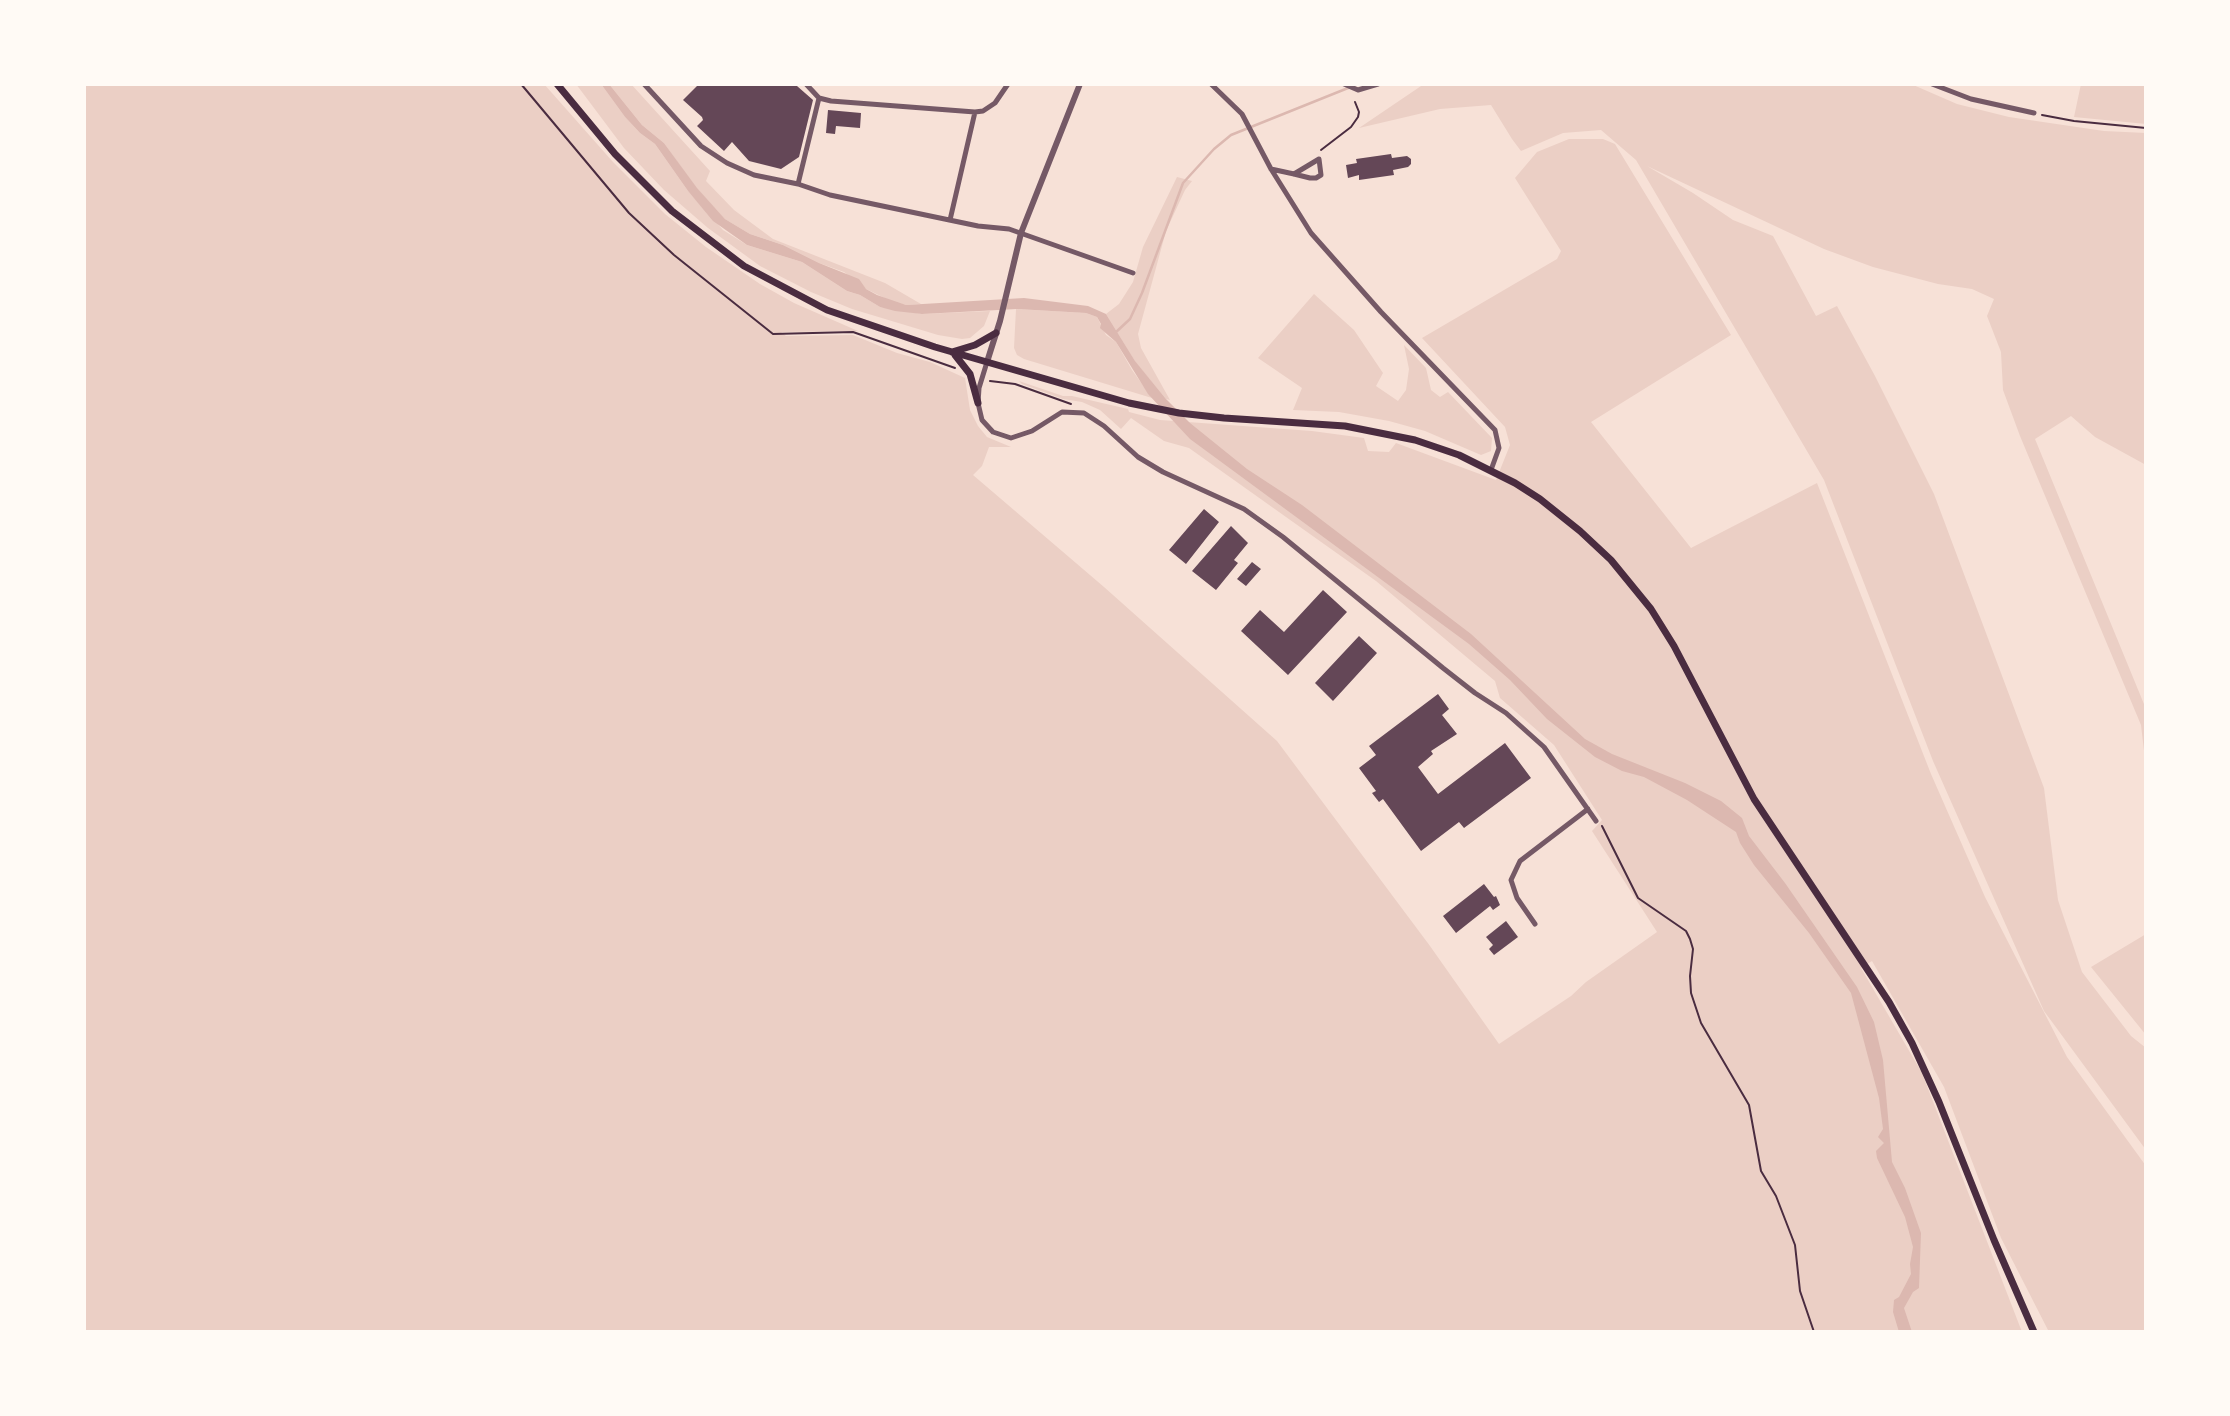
<!DOCTYPE html>
<style>
body{margin:0}
#map{position:relative;width:2230px;height:1416px;overflow:hidden;background:#f7e1d7;font-family:"Alegreya Sans",sans-serif}
canvas{display:block}
.frame{position:absolute;inset:0;border:86px solid #fffaf5;pointer-events:none}
</style>
<div id="map">
<canvas width="2230" height="1416"></canvas>
<div class="frame"></div>
</div>
<script>
const ctx = document.querySelector('canvas').getContext('2d');
ctx.lineJoin = 'round';
function fillPath(path, color) {
  ctx.fillStyle = color;
  ctx.fill(path, 'evenodd');
}
function poly(rows) {
  const path = new Path2D();
  for (const r of rows) {
    path.moveTo(r[0], r[1]);
    for (let i = 2; i < r.length; i += 2) path.lineTo(r[i], r[i + 1]);
  }
  return path;
}
function stroke(path, color, width, dash) {
  ctx.strokeStyle = color;
  ctx.lineWidth = width;
  ctx.lineCap = dash ? 'butt' : 'round';
  ctx.setLineDash(dash || []);
  ctx.stroke(path);
}
const green = poly([
 [84,84,544,84,613,162,665,214,706,247,760,284,794,303,858,331,781,332,786,336,853,335,897,353,930,362,965,378,970,410,978,426,987,437,1011,447,989,447,982,466,973,475,1104,587,1277,741,1430,946,1499,1044,1571,996,1586,982,1657,932,1592,831,1602,820,1554,745,1500,698,1495,681,1376,581,1189,448,1164,441,1131,418,1121,429,1100,410,1082,402,1063,399,1022,384,1019,381,1063,396,1072,396,1128,409,1129,412,1160,420,1312,431,1364,438,1368,451,1389,452,1396,443,1496,480,1510,445,1505,427,1422,338,1557,259,1561,251,1515,178,1537,152,1569,139,1603,139,1615,144,1731,335,1591,422,1691,548,1817,483,1931,774,1985,897,2067,1057,2146,1166,2146,1332,2049,1332,2001,1238,1944,1087,1872,961,1861,968,1922,1073,2022,1332,84,1332],
 [576,84,601,84,625,117,640,133,655,144,688,191,723,230,747,245,802,262,847,291,860,295,880,307,922,314,990,311,984,326,970,338,962,339,938,335,852,309,811,292,760,266,708,228,664,190,624,148],
 [609,84,631,84,710,171,706,181,734,210,773,239,885,283,921,304,906,305,893,302,866,289,844,272,819,263,783,245,750,234,725,219,696,188,664,143,642,125],
 [1424,84,1911,84,1957,104,2009,117,2104,131,2146,133,2146,465,2095,437,2071,416,2035,439,2146,709,2146,768,2141,725,2020,436,2003,390,2001,352,1987,316,1994,299,1972,289,1938,284,1873,267,1824,249,1647,166,1693,193,1733,220,1773,236,1816,316,1837,306,1875,376,1934,494,2044,788,2058,900,2082,972,2131,1036,2146,1048,2146,1150,2044,1011,1933,761,1824,480,1636,160,1601,130,1563,133,1521,151,1512,139,1491,105,1440,109,1359,128],
 [2081,84,2146,84,2146,124,2074,117],
 [1177,177,1192,181,1185,190,1166,231,1138,334,1141,348,1170,400,1166,399,1136,363,1106,314,1119,304,1133,282,1143,247],
 [1314,294,1354,330,1383,373,1376,386,1398,401,1406,390,1409,369,1404,345,1426,368,1431,390,1440,397,1448,392,1492,438,1491,451,1481,455,1425,431,1389,421,1339,412,1293,410,1302,388,1258,358],
 [1016,309,1086,313,1097,317,1106,335,1116,342,1132,370,1152,398,1024,359,1017,355,1014,348],
 [2146,934,2146,1035,2091,967]
]);
const water = poly([
 [601,84,609,84,642,125,664,143,697,188,725,219,750,234,783,245,819,263,859,279,866,289,877,295,906,305,1024,298,1088,306,1106,314,1135,361,1166,399,1190,423,1247,469,1302,505,1471,634,1585,739,1612,754,1685,783,1721,801,1742,818,1749,836,1785,883,1857,987,1874,1022,1883,1060,1892,1162,1905,1188,1921,1233,1919,1288,1913,1292,1904,1308,1912,1332,1899,1332,1893,1312,1894,1300,1899,1297,1911,1274,1910,1264,1913,1247,1905,1217,1877,1158,1876,1151,1884,1143,1878,1137,1883,1129,1879,1098,1851,993,1809,933,1754,865,1740,843,1736,832,1687,800,1644,777,1622,771,1595,757,1547,719,1510,680,1469,644,1190,439,1148,394,1116,342,1100,328,1101,324,1097,317,1086,313,1017,309,922,314,895,311,880,307,860,295,847,291,802,262,747,245,713,221,688,191,655,144,640,133,625,117]
]);
const stream = poly([
 [1115,333,1130,319,1142,293,1183,183,1214,149,1231,135,1358,84]
]);
const building = poly([
 [699,84,799,84,797,86,813,100,799,157,781,169,749,161,732,142,724,151,697,126,703,120,702,117,683,100],
 [828,110,861,113,860,128,836,126,835,134,826,133],
 [1391,154,1392,158,1407,156,1411,159,1411,164,1408,167,1393,170,1394,175,1359,180,1359,175,1348,178,1346,165,1357,163,1356,159],
 [1204,509,1219,522,1186,564,1169,550],
 [1231,526,1248,543,1234,560,1238,563,1216,590,1192,571],
 [1252,562,1261,569,1246,586,1237,579],
 [1323,590,1347,612,1288,675,1241,631,1260,610,1284,632],
 [1359,636,1377,653,1333,701,1315,683],
 [1438,694,1449,709,1442,715,1457,734,1431,751,1433,754,1418,767,1438,794,1505,743,1531,778,1464,828,1459,822,1421,851,1383,799,1379,802,1372,793,1376,791,1359,768,1376,755,1369,746],
 [1484,884,1494,897,1496,896,1500,905,1493,910,1490,906,1456,933,1443,916],
 [1506,921,1518,937,1494,955,1489,949,1493,945,1486,937]
]);
const path = poly([
 [521,84,629,213,674,255,773,334,853,332,955,368],
 [2042,115,2074,121,2146,128],
 [1321,150,1351,127,1358,117,1359,112,1355,102],
 [990,381,1015,384,1071,404],
 [1602,826,1638,898,1686,931,1690,939,1693,949,1690,976,1691,993,1701,1023,1749,1105,1761,1171,1776,1196,1795,1245,1800,1291,1814,1332]
]);
const minor = poly([
 [644,84,701,146,727,163,754,175,798,184,830,195,978,226,1009,229,1133,273],
 [806,84,819,98,831,101,975,112,983,111,995,103,1008,84],
 [1211,84,1242,114,1271,169,1311,233,1381,312,1495,430,1499,448,1491,470],
 [1344,84,1358,90,1378,84],
 [1932,84,1971,99,2034,113],
 [1271,169,1294,174,1310,178,1316,178,1321,175,1319,159,1294,174],
 [798,184,819,98],
 [950,220,975,112],
 [987,362,979,388,978,403,982,420,993,432,1011,438,1032,431,1062,412,1084,413,1104,426,1138,457,1163,472,1244,509,1283,537,1443,668,1475,693,1506,713,1544,747,1596,821],
 [1535,924,1517,898,1511,880,1520,861,1588,809]
]);
const tertiary = poly([
 [987,362,1000,321,1021,233,1080,84]
]);
const secondary = poly([
 [557,84,615,154,672,211,744,266,827,310,935,347,1129,403,1179,413,1224,418,1345,426,1415,440,1459,455,1515,483,1540,499,1580,531,1611,560,1651,609,1674,646,1754,799,1889,1002,1912,1043,1939,1102,1994,1240,2034,1332],
 [952,352,975,345,996,333],
 [955,355,970,374,978,403]
]);
fillPath(green, '#ebcfc5');
fillPath(water, '#dcb8b0');
stroke(stream, '#dcb8b0', 2.5);
fillPath(building, '#644757');
stroke(path, '#4a2c40', 2);
stroke(minor, '#755966', 5);
stroke(tertiary, '#755966', 6);
stroke(secondary, '#4a2c40', 7);
</script>
